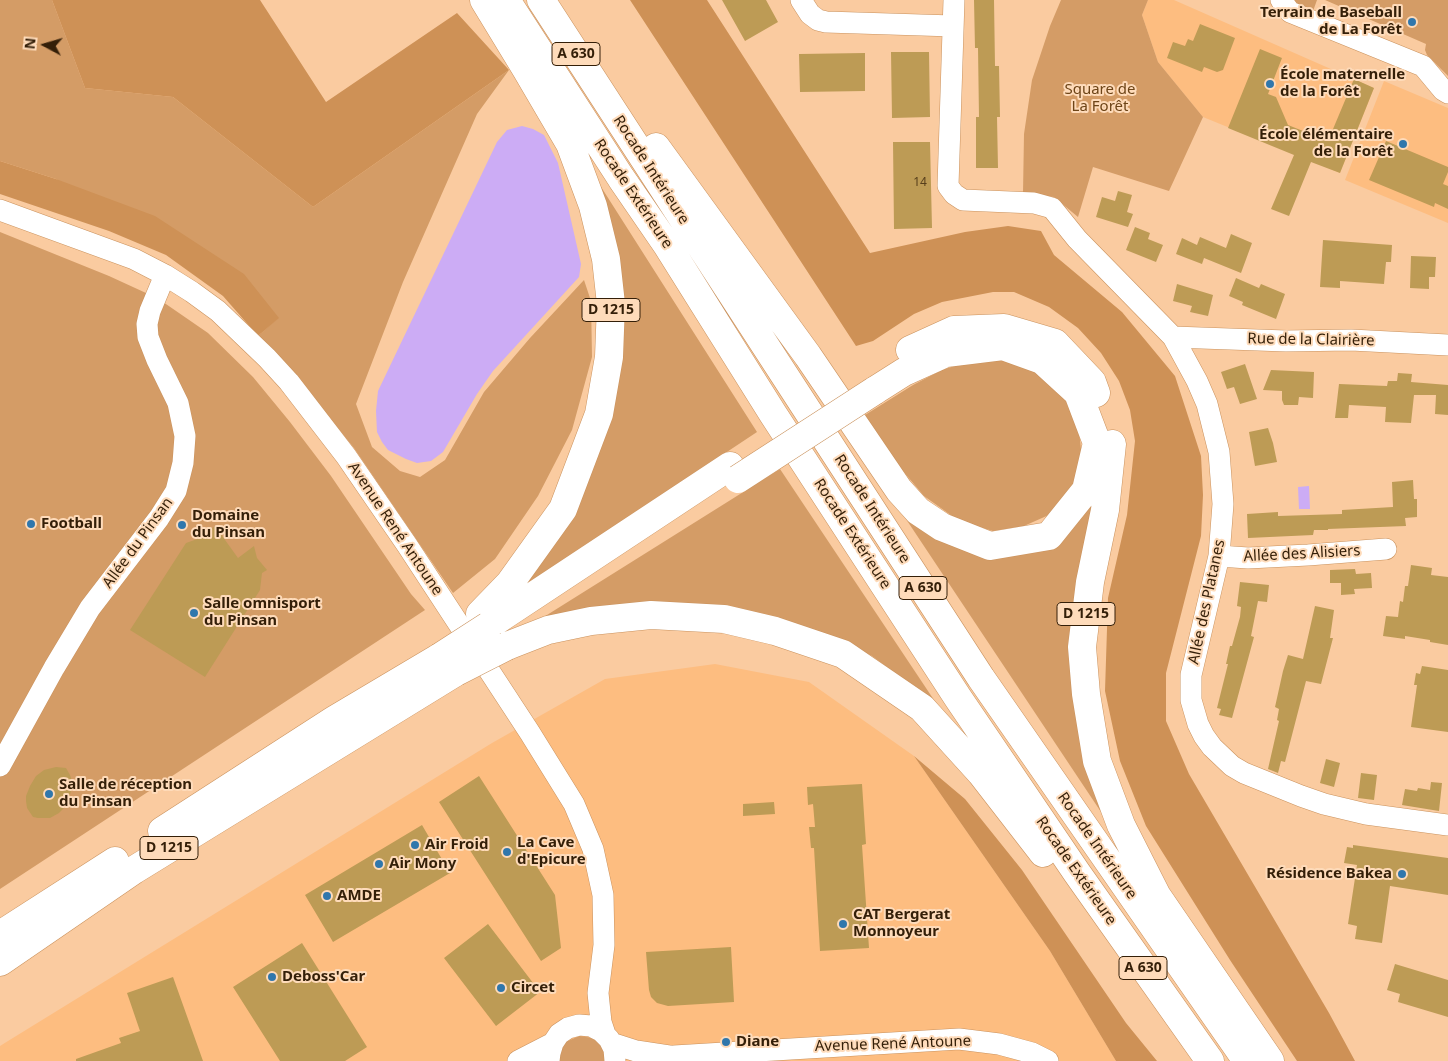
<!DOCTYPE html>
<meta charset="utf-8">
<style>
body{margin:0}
#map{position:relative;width:1448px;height:1061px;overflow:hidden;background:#facba0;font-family:"Noto Sans",sans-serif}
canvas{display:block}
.north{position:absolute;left:20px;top:20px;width:50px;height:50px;-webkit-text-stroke:4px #fedbba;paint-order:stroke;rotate:276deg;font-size:14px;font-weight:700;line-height:20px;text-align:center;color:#341f08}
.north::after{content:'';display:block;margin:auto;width:18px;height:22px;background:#341f08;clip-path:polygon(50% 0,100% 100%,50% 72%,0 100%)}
</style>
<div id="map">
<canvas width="1448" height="1061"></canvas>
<div class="north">N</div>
</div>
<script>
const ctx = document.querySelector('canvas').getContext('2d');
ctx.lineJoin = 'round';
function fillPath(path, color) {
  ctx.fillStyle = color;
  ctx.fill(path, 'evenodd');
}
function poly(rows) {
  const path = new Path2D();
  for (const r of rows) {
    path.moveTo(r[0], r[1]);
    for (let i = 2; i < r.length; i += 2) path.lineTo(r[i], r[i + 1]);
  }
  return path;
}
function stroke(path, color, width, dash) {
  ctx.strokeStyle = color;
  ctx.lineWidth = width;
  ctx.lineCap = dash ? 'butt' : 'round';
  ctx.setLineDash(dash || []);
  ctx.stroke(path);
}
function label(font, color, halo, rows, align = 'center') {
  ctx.font = font + ' "Noto Sans",sans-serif';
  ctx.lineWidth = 4;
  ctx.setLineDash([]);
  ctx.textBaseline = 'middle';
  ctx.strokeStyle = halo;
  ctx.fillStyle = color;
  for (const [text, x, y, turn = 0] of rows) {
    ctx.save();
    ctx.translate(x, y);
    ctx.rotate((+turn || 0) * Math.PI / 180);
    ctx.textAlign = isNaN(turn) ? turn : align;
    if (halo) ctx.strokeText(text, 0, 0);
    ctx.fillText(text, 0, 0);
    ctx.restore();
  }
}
const built = poly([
 [1148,0,1174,0,1374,88,1340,173,1203,117,1158,62,1142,15],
 [1384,81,1448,108,1448,223,1345,180],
 [715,664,809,682,914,756,1050,951,1116,1061,0,1061,0,1046,8,1041,492,743,605,679]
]);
const green = poly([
 [0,0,52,0,85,88,173,97,313,207,509,70,477,114,403,282,356,404,372,447,400,471,420,477,445,460,484,392,530,338,584,280,591,301,592,357,572,430,538,496,495,559,453,593,354,448,311,395,258,336,278,318,56,179,0,161],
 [1061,0,1148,0,1142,15,1158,62,1203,117,1169,191,1093,167,1078,217,1054,197,1023,193,1024,134,1032,80,1050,26],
 [1292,0,1317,0,1312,14],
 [1325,0,1448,0,1448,76,1427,55,1425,50,1426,44],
 [596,179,757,432,519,590,607,424],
 [0,232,109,276,146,293,163,302,208,333,253,377,290,422,331,476,411,594,425,610,0,889],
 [976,359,1007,359,1038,371,1062,391,1078,422,1082,458,1072,489,1051,514,1024,526,993,531,959,521,924,496,892,458,865,415,913,385,942,370],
 [780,469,936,703,872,656,842,642,781,619,744,610,709,605,531,625],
 [886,489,987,555,1092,503,1085,753,1101,812],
 [579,1036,593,1038,599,1043,603,1049,605,1061,559,1061,561,1049,566,1042]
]);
const forest = poly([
 [52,0,260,0,326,102,457,13,509,70,313,207,173,97,85,88],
 [630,0,707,0,870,253,965,232,1008,226,1041,231,1054,255,1122,312,1175,376,1201,456,1203,495,1201,536,1166,673,1166,721,1189,774,1329,1013,1355,1061,1297,1061,1230,960,1146,826,1120,761,1105,691,1108,598,1127,515,1135,441,1130,410,1119,381,1101,353,1078,328,1049,307,1014,292,993,292,942,302,914,314,873,341,856,346],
 [0,161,56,179,155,216,244,274,279,318,258,336,223,296,166,255,109,231,0,194],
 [914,756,965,799,1022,870,1126,1023,1157,1061,1116,1061,1050,951]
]);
const water = poly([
 [522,126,533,129,544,135,558,163,581,264,579,277,493,371,477,394,443,452,431,461,417,463,406,459,388,450,382,442,377,432,376,411,378,391,497,142,507,130],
 [1309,486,1310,509,1299,509,1298,487]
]);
const building = poly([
 [722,0,766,0,778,22,745,41],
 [974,0,994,0,995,66,999,66,1000,117,997,117,998,168,976,168,976,117,979,117,978,48,975,48],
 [1200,24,1235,38,1223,70,1217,72,1204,67,1202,72,1167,58,1173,42,1185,46,1188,39,1193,41],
 [1260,49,1282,58,1268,94,1276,97,1288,125,1328,141,1354,79,1374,88,1340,173,1311,162,1289,216,1271,209,1294,155,1228,128],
 [891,52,929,52,930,117,892,118],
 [865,53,865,91,800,92,799,54],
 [1386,141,1448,167,1448,172,1443,184,1448,186,1448,209,1435,203,1434,207,1369,180],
 [893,142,930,142,932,228,894,229],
 [1118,191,1132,195,1127,212,1133,214,1128,227,1096,217,1102,197,1115,201],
 [1135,227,1150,233,1148,239,1163,245,1156,262,1126,250],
 [1231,234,1252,243,1241,273,1204,258,1202,264,1176,254,1182,238,1197,245,1200,237,1226,248],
 [1323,240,1392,245,1391,262,1386,262,1384,284,1340,281,1340,288,1320,287],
 [1411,256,1436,257,1435,277,1429,277,1429,289,1410,288],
 [1236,278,1259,288,1261,284,1285,294,1276,319,1242,305,1243,302,1229,296],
 [1177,284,1213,295,1208,316,1190,312,1192,306,1173,301],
 [1245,364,1257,399,1240,404,1234,387,1227,389,1221,372],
 [1271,370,1314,372,1313,398,1299,397,1298,405,1284,405,1282,400,1282,391,1263,390],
 [1398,373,1412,374,1411,382,1448,385,1448,415,1435,414,1436,395,1414,395,1411,423,1385,422,1386,407,1349,405,1348,418,1335,418,1339,384,1387,386,1388,381,1397,381],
 [1268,428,1273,443,1277,462,1255,466,1249,432],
 [1413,480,1414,499,1417,499,1417,517,1405,518,1406,526,1328,529,1328,530,1314,530,1313,535,1248,538,1247,514,1278,512,1278,516,1342,514,1342,510,1393,507,1392,482],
 [215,526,238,558,254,546,257,558,267,570,262,573,260,590,205,677,130,630,186,543,203,537],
 [1411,565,1432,568,1431,575,1448,577,1448,645,1430,642,1430,640,1405,636,1405,639,1383,636,1386,616,1398,617,1400,601,1403,602,1405,586,1408,586],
 [1355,569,1356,574,1371,573,1372,588,1354,589,1355,594,1341,595,1341,583,1330,583,1330,570],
 [1240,582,1269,585,1267,602,1258,601,1251,636,1254,637,1232,718,1219,715,1221,709,1217,708,1228,664,1226,664,1230,646,1232,646,1240,617,1241,607,1237,606],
 [1315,606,1334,610,1330,638,1333,638,1321,684,1306,681,1285,762,1281,761,1278,773,1268,769,1279,721,1277,720,1279,709,1275,707,1283,671,1288,655,1303,659],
 [1422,666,1448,670,1448,732,1411,727,1417,685,1414,685,1416,673,1420,674],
 [1326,759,1340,763,1334,787,1320,783],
 [56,767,66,768,70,775,73,784,67,805,59,813,50,818,38,818,33,817,27,808,26,801,26,796,30,786,36,776,44,770],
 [1361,773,1377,775,1374,800,1358,798],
 [479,776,555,895,561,948,541,961,439,802],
 [1431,782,1442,783,1439,811,1402,805,1405,789,1417,791,1418,788,1430,790],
 [862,784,866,844,862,845,869,948,820,951,814,848,811,848,809,827,815,827,813,804,808,805,807,787],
 [774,802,775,814,743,816,743,804],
 [422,825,450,873,333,942,305,895],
 [1353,845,1448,858,1448,895,1390,886,1382,943,1355,939,1357,926,1348,924,1357,865,1344,863,1347,847,1353,848],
 [488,924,540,992,496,1026,444,958],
 [302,943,367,1047,345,1061,280,1061,233,987],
 [731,947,734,1002,668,1006,657,1003,651,997,649,990,646,952],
 [1395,964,1448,980,1448,1017,1398,1002,1400,994,1387,990],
 [173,977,203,1061,76,1061,76,1059,121,1043,119,1038,140,1031,127,993]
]);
const minor = poly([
 [801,0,810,14,818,20,826,22,953,26],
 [954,0,948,186,954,194,963,200,1034,203,1052,208,1077,239,1173,337,1197,381,1207,404,1219,452,1223,504,1219,556,1191,675,1191,700,1198,724,1204,736,1212,747,1232,766,1244,773,1301,796,1324,804,1366,814,1448,825],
 [1281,0,1290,12,1423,66,1443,90,1448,93],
 [0,210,134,259,165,275,192,292,218,311,267,358,289,382,346,456,407,545,530,733,574,804,593,849,603,895,604,945,598,993,601,1022,605,1034],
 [1173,337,1286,341,1351,340,1448,345],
 [1219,556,1248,558,1308,555,1386,549],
 [0,766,54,668,90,608,159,518,176,491,183,463,185,436,178,403,157,360,148,337,147,324,150,311,165,275],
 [611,1043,636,1051,669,1056],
 [518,1061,553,1043],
 [549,1061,550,1053,553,1043,559,1034,568,1028,579,1025,591,1026,601,1031,609,1039,614,1049,615,1061],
 [652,1061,674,1056,959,1039,999,1044,1032,1053,1048,1061]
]);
const highway = poly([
 [506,0,621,178,667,245,773,414,958,698,1077,873,1210,1061],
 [541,0,981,678,1247,1061],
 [656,147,808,356,899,490,918,511,942,527,990,546,1049,536,1086,490,1097,443,1078,393,1042,360,1003,346,946,353,904,372,874,391],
 [910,350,954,330,1004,328,1055,343,1092,382,1096,393],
 [1112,444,1105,510,1090,582,1082,647,1086,694,1097,761,1121,825,1157,896,1270,1061],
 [480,614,510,583,563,509,599,414,609,357,611,304,606,259,593,206,570,144,526,69,484,0],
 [488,626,730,466],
 [507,646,548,630,591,621,651,615,724,619,775,631,843,654,922,708,981,773,1043,853],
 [162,831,334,720,440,657],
 [0,935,115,861],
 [0,962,134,870,456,672]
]);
const highwayBridge = poly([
 [738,479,874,391],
 [440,657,488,626],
 [456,672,507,646]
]);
const markers = [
 [1412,22,5,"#3077ac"],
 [1270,84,5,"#3077ac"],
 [1403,144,5,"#3077ac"],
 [31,524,5,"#3077ac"],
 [182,525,5,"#3077ac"],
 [194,613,5,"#3077ac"],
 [49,794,5,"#3077ac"],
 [415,845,5,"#3077ac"],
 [507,852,5,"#3077ac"],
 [379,864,5,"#3077ac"],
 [1402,874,5,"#3077ac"],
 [327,896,5,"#3077ac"],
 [843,924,5,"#3077ac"],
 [272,977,5,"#3077ac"],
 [501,988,5,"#3077ac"],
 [726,1042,5,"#3077ac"]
];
const numberNames = [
 ["14",920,183]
];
const shields = [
 [576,54,48],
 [611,310,58],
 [923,588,48],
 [1086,614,58],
 [169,848,58],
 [1143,968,48]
];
const shieldNames = [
 ["A 630",576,54],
 ["D 1215",611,310],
 ["A 630",923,588],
 ["D 1215",1086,614],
 ["D 1215",169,848],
 ["A 630",1143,968]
];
const poiNames = [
 ["Terrain de Baseball",1402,13,"right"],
 ["de La Forêt",1402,30,"right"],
 ["École maternelle",1280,75],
 ["de la Forêt",1280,92],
 ["École élémentaire",1393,135,"right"],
 ["de la Forêt",1393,152,"right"],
 ["Domaine",192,516],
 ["du Pinsan",192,533],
 ["Football",41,524],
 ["Salle omnisport",204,604],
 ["du Pinsan",204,621],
 ["Salle de réception",59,785],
 ["du Pinsan",59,802],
 ["La Cave",517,843],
 ["d'Epicure",517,860],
 ["Air Froid",425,845],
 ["Air Mony",389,864],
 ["Résidence Bakea",1392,874,"right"],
 ["AMDE",337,896],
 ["CAT Bergerat",853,915],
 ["Monnoyeur",853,932],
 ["Deboss'Car",282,977],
 ["Circet",511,988],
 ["Diane",736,1042]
];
const parkNames = [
 ["Square de",1100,90],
 ["La Forêt",1100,107]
];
const streetNames = [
 ["Rocade Intérieure",651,170,57],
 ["Rocade Extérieure",633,194,56],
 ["Rue de la Clairière",1311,340,1],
 ["Rocade Intérieure",872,509,57],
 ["Avenue René Antoune",395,529,56],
 ["Rocade Extérieure",852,534,57],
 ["Allée du Pinsan",138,543,-54],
 ["Allée des Alisiers",1302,554,-3],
 ["Allée des Platanes",1207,602,-78],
 ["Rocade Intérieure",1097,846,55],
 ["Rocade Extérieure",1076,871,55],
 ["Avenue René Antoune",893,1044,-2]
];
fillPath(built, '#fdbd80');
fillPath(green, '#d49c66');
fillPath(forest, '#ce9156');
fillPath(water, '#ccacf5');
fillPath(building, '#bd9b55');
stroke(minor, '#ca925d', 22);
stroke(highway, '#ca925d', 29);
stroke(minor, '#fff', 21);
stroke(highway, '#fff', 28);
stroke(highwayBridge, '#ca925d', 29, []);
stroke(highwayBridge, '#fff', 28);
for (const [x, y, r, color] of markers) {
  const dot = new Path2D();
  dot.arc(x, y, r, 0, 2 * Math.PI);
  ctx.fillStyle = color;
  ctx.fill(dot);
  stroke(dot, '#fedbba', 2);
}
label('12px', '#563e1b', null, numberNames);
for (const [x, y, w] of shields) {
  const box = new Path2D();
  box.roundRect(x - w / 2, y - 11.5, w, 23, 4);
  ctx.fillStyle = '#fedbba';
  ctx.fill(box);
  stroke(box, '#341f08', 1);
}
label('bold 14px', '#341f08', null, shieldNames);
label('bold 15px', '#341f08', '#fedbba', poiNames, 'left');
label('15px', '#6d4417', '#fedbba', parkNames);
label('15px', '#341f08', '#fedbba', streetNames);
</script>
